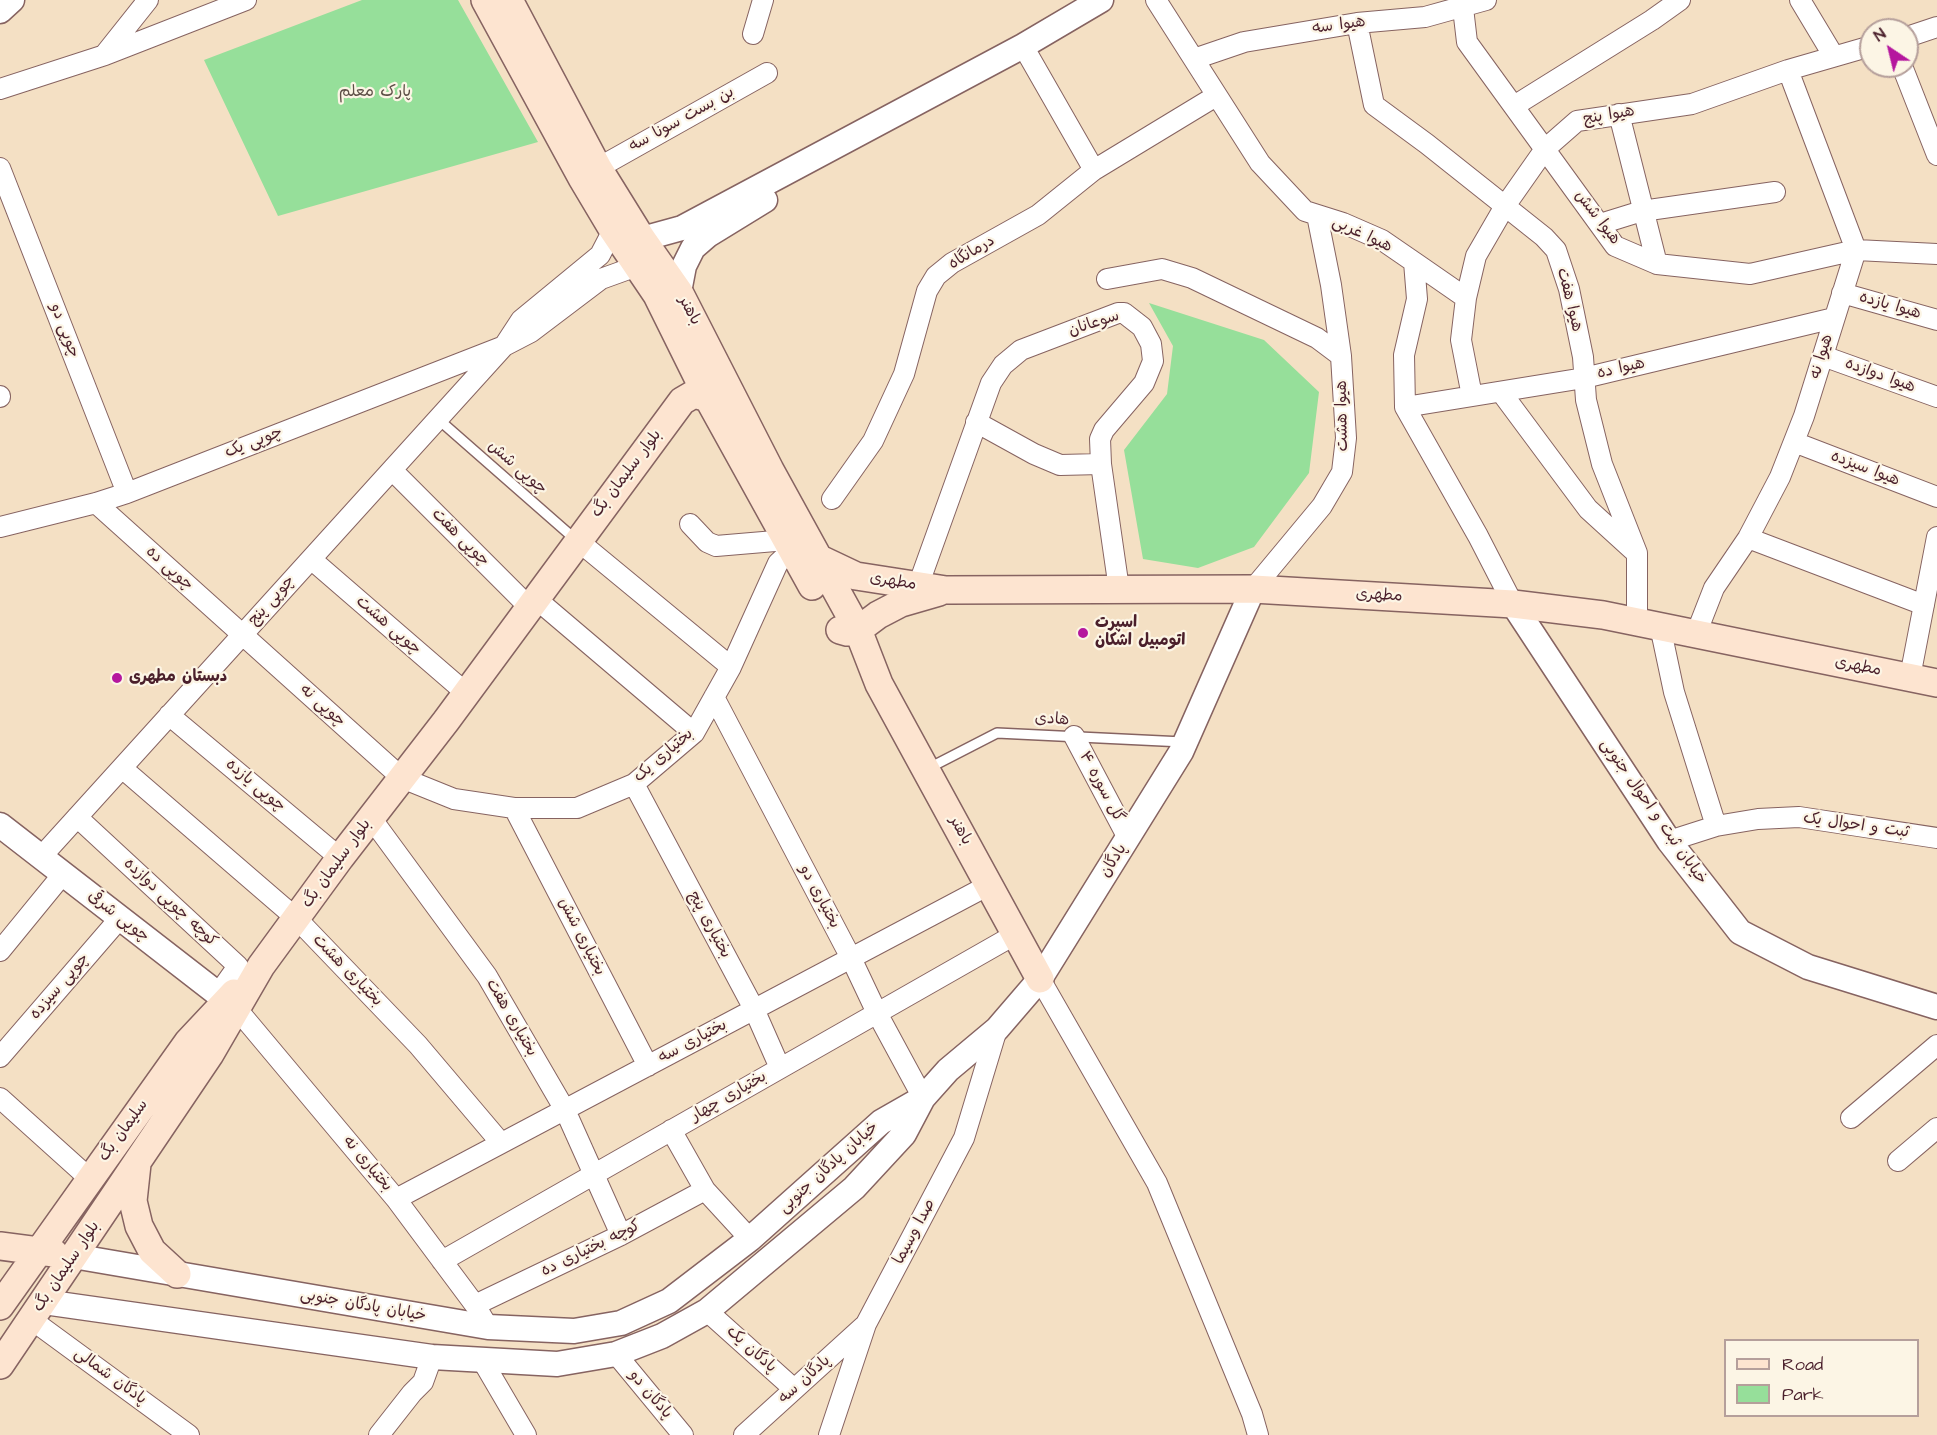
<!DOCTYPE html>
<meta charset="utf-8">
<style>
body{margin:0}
#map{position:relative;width:1937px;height:1435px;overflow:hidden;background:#f4e0c4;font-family:"Architects Daughter",sans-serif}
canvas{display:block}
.legend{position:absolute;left:1724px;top:1339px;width:195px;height:78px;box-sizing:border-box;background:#fcf5e5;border:2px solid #b59f9b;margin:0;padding:8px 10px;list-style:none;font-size:18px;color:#4a1f2b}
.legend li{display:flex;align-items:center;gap:12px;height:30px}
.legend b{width:30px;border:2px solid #b59f9b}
.north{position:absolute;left:1859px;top:18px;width:60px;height:60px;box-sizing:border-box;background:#fcf5e5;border:2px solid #b59f9b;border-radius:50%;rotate:325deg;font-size:16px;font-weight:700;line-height:24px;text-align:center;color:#4a1f2b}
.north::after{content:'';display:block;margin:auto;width:21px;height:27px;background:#b5179e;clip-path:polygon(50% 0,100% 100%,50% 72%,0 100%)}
</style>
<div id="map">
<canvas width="1937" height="1435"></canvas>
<ul class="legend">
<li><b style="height:8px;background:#fde4d0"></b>Road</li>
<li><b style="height:16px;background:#96df9a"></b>Park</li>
</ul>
<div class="north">N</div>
</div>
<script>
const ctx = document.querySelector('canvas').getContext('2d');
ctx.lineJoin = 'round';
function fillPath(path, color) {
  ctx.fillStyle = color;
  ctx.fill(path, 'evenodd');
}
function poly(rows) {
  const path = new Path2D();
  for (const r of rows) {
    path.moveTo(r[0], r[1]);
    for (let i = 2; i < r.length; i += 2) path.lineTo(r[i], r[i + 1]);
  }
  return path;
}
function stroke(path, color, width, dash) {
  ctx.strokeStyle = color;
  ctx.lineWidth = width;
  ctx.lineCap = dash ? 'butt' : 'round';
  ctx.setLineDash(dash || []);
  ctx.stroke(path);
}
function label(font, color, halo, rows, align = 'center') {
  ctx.font = font + ' "Architects Daughter","Playpen Sans Arabic",sans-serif';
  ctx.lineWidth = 4.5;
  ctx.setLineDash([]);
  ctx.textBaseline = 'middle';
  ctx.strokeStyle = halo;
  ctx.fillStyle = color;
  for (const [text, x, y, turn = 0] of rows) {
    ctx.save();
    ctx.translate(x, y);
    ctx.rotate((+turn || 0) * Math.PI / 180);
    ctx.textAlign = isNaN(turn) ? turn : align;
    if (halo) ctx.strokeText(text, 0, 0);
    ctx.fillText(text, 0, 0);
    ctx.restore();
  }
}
const green = poly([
 [362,0,458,0,538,142,278,216,204,60],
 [1149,303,1264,340,1319,392,1309,473,1254,547,1198,568,1143,559,1124,450,1167,394,1173,346]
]);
const service = poly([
 [438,419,576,540],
 [927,769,997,733,1183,742]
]);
const minor = poly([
 [1156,0,1260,163,1305,211,1343,223,1382,240,1414,262,1417,299,1404,355,1405,407,1478,536,1513,604],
 [1800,0,1833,55],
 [1463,8,1467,42,1615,246,1657,264,1750,274,1856,250,1937,254],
 [1357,23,1374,105,1427,144,1544,237,1556,250,1569,289,1583,357,1586,400,1602,464,1637,553,1637,622],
 [753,34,763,0],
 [1907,37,1937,27],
 [1023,46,1094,170],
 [105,54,148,0],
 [1194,59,1244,42,1357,23,1425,17,1486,0],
 [1902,66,1937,155],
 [0,89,105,55,246,0],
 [1514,106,1652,20,1680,0],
 [1619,114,1657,264],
 [0,168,127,493],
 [598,168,767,73],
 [1600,224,1642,211,1775,192],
 [1414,262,1466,298],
 [1107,279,1162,269,1192,278,1317,338,1341,356],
 [1842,293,1937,320],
 [1823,356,1937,397],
 [1501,392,1588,509,1633,550],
 [0,396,0,397],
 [1472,396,1461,340,1466,298,1476,256,1505,206,1545,149,1577,121,1692,104,1788,70,1871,46],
 [1405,407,1584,378,1834,318],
 [976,422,1034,454,1060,465,1101,464],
 [1794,442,1937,497],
 [392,470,529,607],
 [832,499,873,441,904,374,927,291,936,276,952,263,1038,215,1094,170,1216,96],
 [96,503,402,778,454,799,514,808,577,808,634,784,694,733,731,667,778,563,792,550],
 [690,524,707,542,716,546,787,540],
 [0,527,96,503,127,493,504,346,531,332,601,279,637,266],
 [1748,538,1924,605],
 [577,540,731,667],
 [311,559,466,693],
 [918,586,991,383,1003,365,1021,350,1118,313,1124,313,1142,327,1151,344,1153,361,1144,383,1104,430,1100,439,1101,464,1119,589],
 [1253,589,1322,506,1342,472,1346,438,1341,356,1331,285,1317,215],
 [535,598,694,733],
 [1660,626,1674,692,1716,826],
 [1696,634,1714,588,1748,538,1780,477,1804,416,1856,250,1788,70],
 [1910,677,1937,537],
 [714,697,851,958,877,1013,923,1098],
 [169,715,340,858],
 [1074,736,1128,838],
 [122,768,297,919,418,1045,501,1143],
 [634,784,754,1009,780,1068],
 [514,808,648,1066],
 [77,817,238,966,218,994],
 [371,818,487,976,565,1110,621,1235],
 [1669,841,1716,826,1758,819,1799,817,1937,838],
 [41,857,504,346,521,320,600,255,613,230],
 [0,951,63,874],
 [1040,979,1157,1183,1252,1414,1258,1435],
 [236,1008,396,1199,475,1305,488,1327],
 [0,1057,120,918],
 [0,1098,90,1179],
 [1851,1118,1937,1045],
 [671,1130,705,1190,750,1239],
 [1898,1161,1937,1128],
 [396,1199,989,885],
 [442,1261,1016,934],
 [475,1305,621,1235,705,1190],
 [707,1311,794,1389],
 [32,1320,189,1435],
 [616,1354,683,1435],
 [482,1360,526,1435],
 [379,1435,412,1393,423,1382,432,1357],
 [744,1435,864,1326],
 [829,1435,866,1324,964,1138,997,1029]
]);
const tertiary = poly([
 [0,11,12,0],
 [642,239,682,228,1023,46,1101,0],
 [679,292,684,266,693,248,708,235,765,200],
 [1513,604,1669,841,1740,932,1808,967,1937,1007],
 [0,825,236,1008],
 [73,1256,488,1327,574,1331,621,1323,669,1301,750,1239,881,1122,923,1098],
 [44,1302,432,1357,557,1364,616,1354,662,1336,707,1311,854,1188,904,1134,923,1098,948,1070,997,1029,1040,979,1181,752,1253,589]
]);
const secondary = poly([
 [485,0,582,178,613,230,657,295,708,398,812,586],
 [509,0,598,168,642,239,679,292,770,470,858,630,879,684,1040,979],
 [818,558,856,576,946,590,1253,589,1513,604,1603,615,1937,683],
 [840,630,847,632,858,630,878,615,901,603,939,592],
 [137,1164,133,1201,139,1226,152,1251,177,1274],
 [0,1246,54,1253],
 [0,1306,188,1042,234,993],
 [0,1365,210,1054,261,966,340,858,446,721,682,401,694,394,708,398]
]);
const markers = [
 [1083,633,6,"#b5179e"],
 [117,678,6,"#b5179e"]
];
const streetNames = [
 ["هیوا سه",1339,26,-8],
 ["هیوا پنج",1609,116,-10],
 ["بن بست سونا سه",682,120,-29],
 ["هیوا شش",1597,218,52],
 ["هیوا غربی",1362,235,25],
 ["درمانگاه",972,253,-31],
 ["هیوا هفت",1569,300,76],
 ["هیوا یازده",1890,306,16],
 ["باهنر",689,311,62],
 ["سوعانان",1094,324,-18],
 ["چوپی دو",64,331,69],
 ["هیوا نه",1822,357,-73],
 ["هیوا ده",1621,369,-13],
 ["هیوا دوازده",1880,376,20],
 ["هیوا هشت",1343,416,-91],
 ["چوپی یک",254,443,-21],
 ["چوپی شش",517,468,41],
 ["هیوا سیزده",1865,469,21],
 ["بلوار سلیمان بگ",627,474,-53],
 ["چوپی هفت",460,538,45],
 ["چوپی ده",169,569,42],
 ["مطهری",893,582,9],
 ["مطهری",1379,596,3],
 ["چوپی پنج",272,601,-48],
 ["چوپی هشت",388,626,41],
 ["مطهری",1858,667,11],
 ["چوپی نه",322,706,42],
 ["هادی",1052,720,3],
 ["بختیاری یک",664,756,-41],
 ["چوپی یازده",255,786,40],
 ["گل سوره ۴",1101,787,62],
 ["خیابان ثبت و احوال جنوبی",1653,812,55],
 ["ثبت و احوال یک",1856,826,8],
 ["باهنر",960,831,61],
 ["پادگان",1114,861,-58],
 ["بلوار سلیمان بگ",337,864,-54],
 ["بختیاری دو",819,897,62],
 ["کوچه چوپی دوازده",170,903,43],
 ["چوپی شرقی",118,917,38],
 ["بختیاری پنج",709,925,62],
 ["بختیاری شش",581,937,63],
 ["بختیاری هشت",347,971,46],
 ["چوپی سیزده",60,987,-49],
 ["بختیاری هفت",511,1018,60],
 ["بختیاری سه",693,1042,-28],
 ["بختیاری چهار",729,1097,-30],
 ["سلیمان بگ",124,1131,-54],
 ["بختیاری نه",367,1164,50],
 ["خیابان پادگان جنوبی",829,1168,-42],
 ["صدا وسیما",915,1232,-62],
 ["کوچه بختیاری ده",591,1249,-26],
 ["بلوار سلیمان بگ",67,1267,-56],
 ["خیابان پادگان جنوبی",363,1306,10],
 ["پادگان یک",751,1350,42],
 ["پادگان شمالی",110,1377,36],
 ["پادگان سه",805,1380,-42],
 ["پادگان دو",650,1395,50]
];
const parkNames = [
 ["پارک معلم",375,93]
];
const poiNames = [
 ["اسپرت",1095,624],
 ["اتومبیل اشکان",1095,642],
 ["دبستان مطهری",129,678]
];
fillPath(green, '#96df9a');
stroke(service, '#866361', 12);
stroke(minor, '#866361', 22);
stroke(tertiary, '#866361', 27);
stroke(secondary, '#866361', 30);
stroke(service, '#fff', 9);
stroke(minor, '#fff', 20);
stroke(tertiary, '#fff', 24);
stroke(secondary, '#fde4d0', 27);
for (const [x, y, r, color] of markers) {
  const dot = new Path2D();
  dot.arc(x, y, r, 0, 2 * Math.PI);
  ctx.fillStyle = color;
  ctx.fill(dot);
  stroke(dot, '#fcf5e5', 2);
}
label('16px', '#4a1f2b', '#fcf5e5', streetNames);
label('16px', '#5d4f47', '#fcf5e5', parkNames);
label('bold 16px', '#4a1f2b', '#fcf5e5', poiNames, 'left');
</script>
